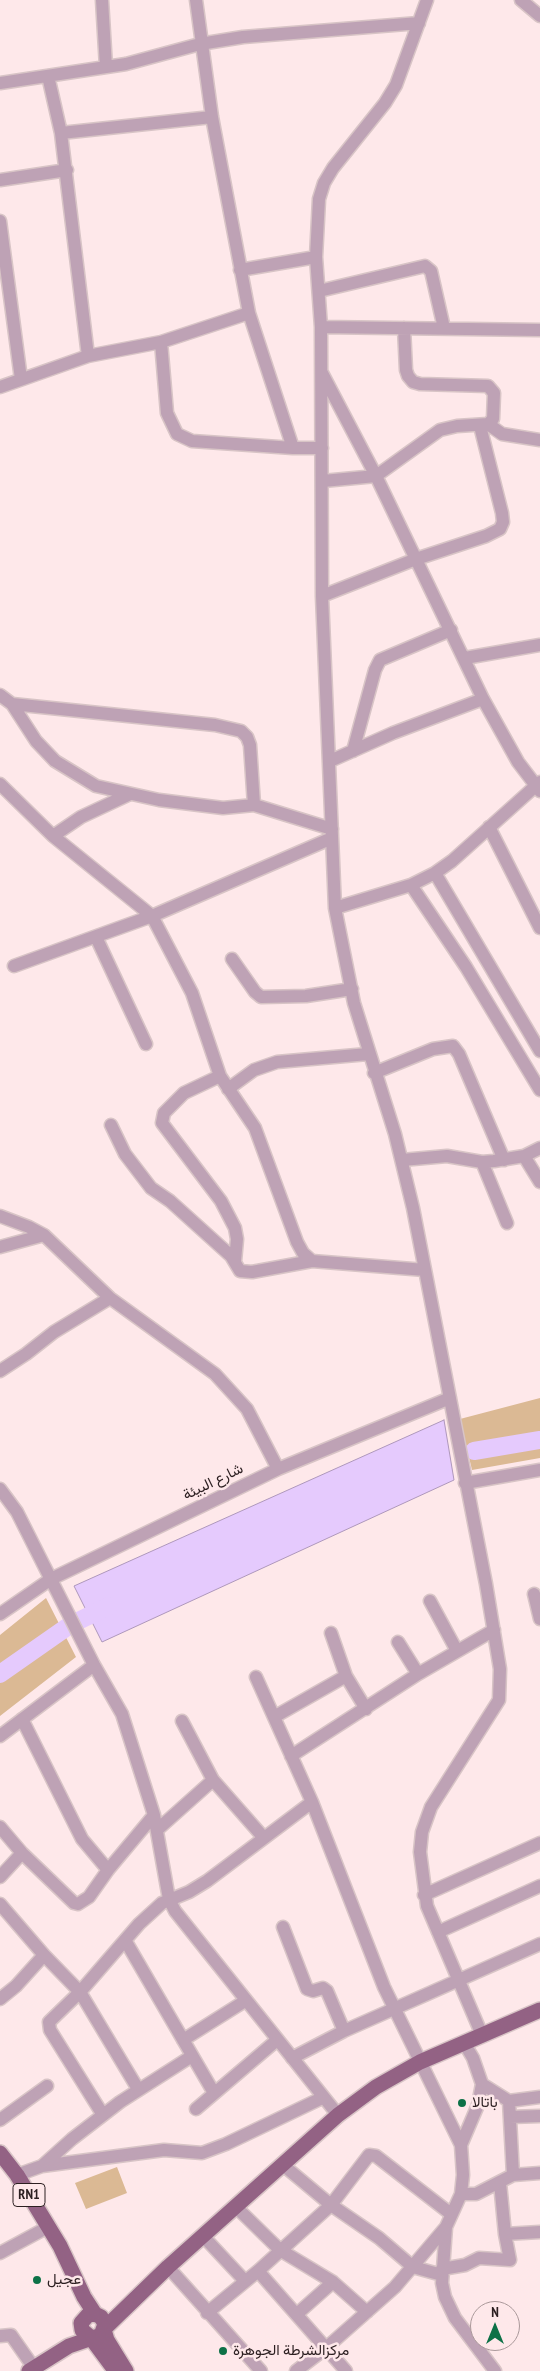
<!DOCTYPE html>
<meta charset="utf-8">
<style>
body{margin:0}
#map{position:relative;width:540px;height:2371px;overflow:hidden;background:#fee8ea;font-family:"PT Sans Narrow",sans-serif}
canvas{display:block}
.north{position:absolute;left:470px;top:2301px;width:50px;height:50px;box-sizing:border-box;background:#fee8ea;border:1px solid #aa989a;border-radius:50%;rotate:0deg;font-size:14px;font-weight:700;line-height:20px;text-align:center;color:#2c1f21}
.north::after{content:'';display:block;margin:auto;width:18px;height:22px;background:#0d7147;clip-path:polygon(50% 0,100% 100%,50% 72%,0 100%)}
</style>
<div id="map">
<canvas width="540" height="2371"></canvas>
<div class="north">N</div>
</div>
<script>
const ctx = document.querySelector('canvas').getContext('2d');
ctx.lineJoin = 'round';
function fillPath(path, color) {
  ctx.fillStyle = color;
  ctx.fill(path, 'evenodd');
}
function poly(rows) {
  const path = new Path2D();
  for (const r of rows) {
    path.moveTo(r[0], r[1]);
    for (let i = 2; i < r.length; i += 2) path.lineTo(r[i], r[i + 1]);
  }
  return path;
}
function stroke(path, color, width, dash) {
  ctx.strokeStyle = color;
  ctx.lineWidth = width;
  ctx.lineCap = dash ? 'butt' : 'round';
  ctx.setLineDash(dash || []);
  ctx.stroke(path);
}
function label(font, color, halo, rows, align = 'center') {
  ctx.font = font + ' "PT Sans Narrow",Vazirmatn,sans-serif';
  ctx.lineWidth = 5;
  ctx.setLineDash([]);
  ctx.textBaseline = 'middle';
  ctx.strokeStyle = halo;
  ctx.fillStyle = color;
  for (const [text, x, y, turn = 0] of rows) {
    ctx.save();
    ctx.translate(x, y);
    ctx.rotate((+turn || 0) * Math.PI / 180);
    ctx.textAlign = isNaN(turn) ? turn : align;
    if (halo) ctx.strokeText(text, 0, 0);
    ctx.fillText(text, 0, 0);
    ctx.restore();
  }
}
const green = poly([
 [540,1398,540,1458,472,1470,460,1419],
 [46,1598,76,1657,0,1716,0,1635],
 [117,2167,127,2193,86,2209,75,2183]
]);
const water = poly([
 [444,1420,454,1480,102,1642,74,1586,444,1420]
]);
const river = poly([
 [474,1451,540,1440],
 [0,1674,70,1625,109,1606]
]);
const minor = poly([
 [102,0,106,67],
 [196,0,212,117,249,313,293,448,322,448],
 [427,0,396,85,385,103,333,168,324,183,319,199,316,257,321,327,322,596,335,908,354,1003,395,1134,413,1208,486,1584,500,1669,499,1700,431,1807,422,1832,420,1852,427,1906,482,2035],
 [521,0,540,16],
 [48,76,61,133,88,356],
 [0,83,126,64,200,44,243,37,419,23],
 [61,133,212,117],
 [0,180,67,170],
 [0,221,21,379],
 [240,270,316,257],
 [319,291,425,266,431,271,444,328],
 [321,327,540,330],
 [161,342,167,413,177,434,192,441,293,448],
 [322,373,376,476,483,699,518,762,540,791],
 [0,387,88,356,161,342,249,313],
 [488,424,502,434,540,440],
 [323,481,376,476,440,430,457,426,488,424,493,419,494,393,488,386,420,384,413,382,408,376,406,370,404,328],
 [322,596,416,559,486,536,500,529,503,522,502,513,480,426],
 [465,658,540,645],
 [0,695,12,704,36,741,55,761,96,786,159,800,223,808,254,805,332,829],
 [12,704,215,725,241,731,247,737,250,745,254,805],
 [353,751,375,670,380,660,451,630],
 [330,761,393,733,483,699],
 [0,784,53,836,152,916,192,993,220,1076,255,1128,297,1242,303,1253,312,1261,425,1270],
 [489,827,540,928],
 [53,836,81,817,130,794],
 [435,873,540,1051],
 [411,885,466,967,540,1090],
 [335,908,411,885,435,873,452,861,540,782],
 [96,937,146,1044],
 [232,959,255,992,261,997,306,996,352,989],
 [14,966,152,916,332,838],
 [374,1073,433,1049,453,1046,459,1054,504,1160],
 [220,1076,184,1093,164,1113,162,1123,221,1201,235,1228,237,1239,235,1261],
 [228,1089,254,1070,277,1062,368,1054],
 [111,1125,125,1154,151,1188,170,1201,231,1256,240,1271,252,1272,312,1261],
 [524,1156,540,1182],
 [402,1160,447,1156,482,1162,494,1161,524,1156,540,1148],
 [482,1162,507,1223],
 [0,1216,29,1227,44,1235,110,1298,215,1374,247,1409,278,1469],
 [0,1247,44,1235],
 [0,1371,26,1354,54,1332,110,1298],
 [465,1483,540,1470],
 [0,1489,17,1512,94,1665,122,1714,154,1815,169,1899,175,1911,338,2115],
 [534,1594,540,1619],
 [430,1601,457,1651],
 [0,1614,51,1579,278,1469,450,1398],
 [331,1633,346,1676,366,1709],
 [398,1642,418,1674],
 [256,1677,312,1802,384,1987,461,2145,463,2175,461,2194,446,2227,442,2283,445,2297,455,2318,495,2371],
 [274,1717,346,1676],
 [22,1719,82,1839,108,1870],
 [182,1721,213,1780,264,1838],
 [0,1736,94,1665],
 [291,1756,418,1674,494,1630],
 [0,1827,22,1853,74,1903,78,1904,89,1897,108,1870,154,1815],
 [157,1830,213,1780],
 [0,1877,22,1853],
 [424,1895,540,1843],
 [0,1904,44,1955,80,1992,138,2089],
 [283,1927,307,1989,313,1991,323,1988,327,1991,344,2031],
 [438,1932,540,1886],
 [125,1940,214,2093],
 [0,1999,16,1986,44,1955],
 [183,2040,245,2001],
 [292,2058,344,2031,540,1944],
 [482,2084,509,2101,540,2097],
 [196,2109,277,2040],
 [103,2115,50,2030,49,2022,80,1992,139,1924,162,1903,189,1892,207,1881,312,1802],
 [510,2117,540,2116],
 [0,2120,47,2086],
 [461,2145,478,2105,482,2084,473,2058,464,2043],
 [283,2165,331,2205,379,2238,413,2267,442,2275],
 [42,2166,72,2139,120,2102,192,2056],
 [17,2175,42,2166,164,2150,202,2153,226,2144,322,2098],
 [513,2175,540,2173],
 [500,2183,505,2234,540,2232],
 [461,2194,476,2194,513,2175,509,2101],
 [236,2207,280,2250,333,2282,367,2312],
 [203,2236,245,2281],
 [0,2253,48,2227],
 [168,2267,261,2371],
 [442,2269,465,2265,479,2258,510,2260,505,2234],
 [258,2271,346,2371],
 [207,2313,258,2271,331,2205,369,2155,376,2156,451,2214],
 [297,2314,333,2282],
 [0,2336,11,2335,34,2368],
 [296,2371,326,2348,395,2287,446,2227]
]);
const major = poly([
 [0,2153,17,2175,60,2246,84,2297,95,2314],
 [105,2328,168,2267,338,2115,376,2087,420,2062,540,2010],
 [104,2330,107,2340,126,2371],
 [91,2338,114,2369],
 [29,2371,69,2346,101,2335,105,2324,101,2317,95,2314,88,2315,81,2323,82,2330,90,2337]
]);
const markers = [
 [462,2103,5,"#0d7147"],
 [37,2280,5,"#0d7147"],
 [223,2351,5,"#0d7147"]
];
const shields = [
 [29,2195,32]
];
const shieldNames = [
 ["RN1",29,2195]
];
const streetNames = [
 ["شارع البيئة",213,1482,-26]
];
const poiNames = [
 ["باتالا",472,2103],
 ["عجيل",47,2280],
 ["مركزالشرطة الجوهرة",233,2351]
];
fillPath(green, '#dbb994');
fillPath(water, '#e5cafd');
stroke(water, '#ae97bb', 1);
stroke(river, '#e5cafd', 18);
stroke(minor, '#d8c4c6', 15);
stroke(major, '#d8c4c6', 18);
stroke(minor, '#bea2b5', 12);
stroke(major, '#936284', 15);
for (const [x, y, r, color] of markers) {
  const dot = new Path2D();
  dot.arc(x, y, r, 0, 2 * Math.PI);
  ctx.fillStyle = color;
  ctx.fill(dot);
  stroke(dot, '#fee8ea', 2);
}
for (const [x, y, w] of shields) {
  const box = new Path2D();
  box.roundRect(x - w / 2, y - 11.5, w, 23, 4);
  ctx.fillStyle = '#fee8ea';
  ctx.fill(box);
  stroke(box, '#2c1f21', 1);
}
label('bold 14px', '#2c1f21', null, shieldNames);
label('15px', '#2c1f21', '#fee8ea', streetNames);
label('15px', '#2c1f21', '#fee8ea', poiNames, 'left');
</script>
